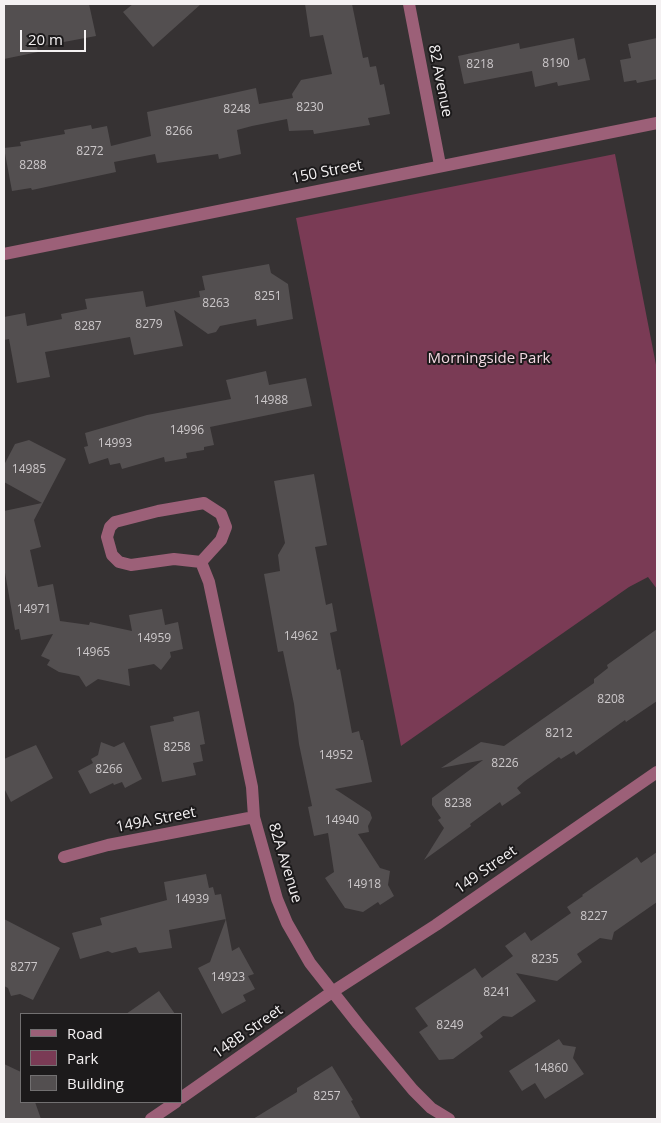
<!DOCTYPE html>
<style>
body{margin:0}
#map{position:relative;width:661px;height:1123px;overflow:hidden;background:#363233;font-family:"Open Sans",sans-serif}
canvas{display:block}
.frame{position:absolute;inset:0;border:5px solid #f4f1f2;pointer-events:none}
.legend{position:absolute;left:20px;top:1013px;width:162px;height:90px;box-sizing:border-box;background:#1c1a1b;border:1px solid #727071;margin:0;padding:6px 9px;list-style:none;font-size:15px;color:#f4f1f2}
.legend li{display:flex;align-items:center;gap:10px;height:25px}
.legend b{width:25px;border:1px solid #727071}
.scale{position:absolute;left:20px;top:30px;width:66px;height:22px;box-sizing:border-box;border:2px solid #f4f1f2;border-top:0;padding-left:6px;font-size:15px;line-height:18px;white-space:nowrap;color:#f4f1f2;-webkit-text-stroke:4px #1c1a1b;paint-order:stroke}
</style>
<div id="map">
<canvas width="661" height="1123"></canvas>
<div class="frame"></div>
<ul class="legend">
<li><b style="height:6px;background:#9c6078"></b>Road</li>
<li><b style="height:14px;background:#7a3b55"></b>Park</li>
<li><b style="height:14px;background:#534f50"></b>Building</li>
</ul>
<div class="scale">20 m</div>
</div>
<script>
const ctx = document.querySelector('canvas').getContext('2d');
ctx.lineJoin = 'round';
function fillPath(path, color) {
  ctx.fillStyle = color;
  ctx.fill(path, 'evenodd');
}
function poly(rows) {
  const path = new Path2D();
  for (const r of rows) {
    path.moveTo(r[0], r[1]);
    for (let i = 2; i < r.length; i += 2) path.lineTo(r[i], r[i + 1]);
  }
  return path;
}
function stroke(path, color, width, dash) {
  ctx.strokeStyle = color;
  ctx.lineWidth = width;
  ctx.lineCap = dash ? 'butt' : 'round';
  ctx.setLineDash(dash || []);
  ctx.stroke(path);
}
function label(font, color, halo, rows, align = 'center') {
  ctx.font = font + ' "Open Sans",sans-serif';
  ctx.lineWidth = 4;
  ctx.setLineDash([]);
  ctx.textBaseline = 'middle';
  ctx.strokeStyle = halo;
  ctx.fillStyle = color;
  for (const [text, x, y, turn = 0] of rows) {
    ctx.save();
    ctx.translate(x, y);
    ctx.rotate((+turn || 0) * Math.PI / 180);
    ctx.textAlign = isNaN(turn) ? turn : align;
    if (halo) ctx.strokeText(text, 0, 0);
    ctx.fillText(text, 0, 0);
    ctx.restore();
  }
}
const green = poly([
 [615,154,657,370,657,589,648,577,629,587,401,746,296,218]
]);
const building = poly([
 [4,4,89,4,96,36,37,47,38,52,4,59],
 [133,4,201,4,153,47,123,12],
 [305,4,352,4,363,58,368,57,370,67,376,66,380,85,384,84,390,114,368,118,370,125,314,134,313,130,289,131,287,119,252,126,237,130,241,154,219,159,218,154,157,163,155,154,114,162,116,172,32,190,31,188,12,191,4,148,21,146,20,142,65,134,64,130,91,125,92,129,107,126,111,146,151,136,147,112,256,88,259,104,293,98,292,94,301,80,332,74,323,35,310,37],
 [574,38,578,60,585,58,590,80,558,86,557,82,535,87,532,71,464,84,458,56,519,43,520,49],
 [657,38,657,79,637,83,636,80,624,82,620,60,631,58,628,44],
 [269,264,271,273,288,284,293,319,257,326,256,319,220,326,216,332,208,334,174,310,183,346,134,355,130,337,45,352,50,377,17,383,9,339,4,340,4,317,25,313,27,326,62,319,61,314,87,309,85,299,143,291,146,307,200,297,199,291,205,290,202,276],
 [266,371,269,385,306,378,312,406,210,427,214,445,204,447,204,450,186,453,187,458,165,462,164,457,122,469,120,463,110,465,108,458,89,464,84,447,88,446,85,433,147,415,231,399,226,380],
 [29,440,66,459,34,520,41,547,30,550,38,587,53,584,60,621,89,625,90,622,132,631,129,615,162,609,165,625,178,622,183,649,170,652,171,657,161,670,154,664,128,669,130,686,98,679,86,687,79,676,59,672,47,665,50,660,41,656,53,634,21,640,19,629,15,630,4,567,4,511,42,503,4,482,4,465,15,444],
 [314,474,327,545,315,547,326,605,332,603,337,631,330,633,337,670,340,669,352,733,359,731,361,740,363,740,372,782,335,789,370,812,372,818,368,826,369,832,358,834,380,868,390,871,388,885,394,896,380,905,378,902,363,912,345,908,325,878,334,872,328,833,314,836,308,807,312,806,299,744,294,704,283,651,278,652,264,574,280,571,278,555,285,543,274,481],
 [657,629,657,701,626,722,625,720,576,755,574,751,561,759,559,757,525,781,517,788,521,793,502,806,500,802,470,824,471,826,424,860,444,828,438,820,441,818,432,805,432,798,483,760,441,768,481,742,504,746,594,683,594,679,608,668,607,665],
 [199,711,205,744,200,745,203,761,193,763,196,775,162,782,150,726,174,721,173,717],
 [101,742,114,747,124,742,142,779,125,788,122,782,114,785,113,783,90,794,78,771,93,763,91,759,98,755],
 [36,745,53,778,11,802,4,788,4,759],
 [657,852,657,902,614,932,612,940,600,938,577,954,582,962,557,981,516,973,536,1001,512,1017,503,1016,480,1033,483,1037,453,1059,439,1060,419,1032,428,1026,415,1008,475,968,482,978,513,956,505,946,525,932,531,941,571,913,567,907,583,896,582,895,637,857,641,863],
 [206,874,209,888,213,887,215,895,221,894,232,951,239,947,254,974,248,976,255,989,243,995,246,1001,222,1014,198,968,210,962,226,919,169,930,172,948,139,953,136,947,112,953,108,951,80,959,72,933,102,925,100,918,167,900,164,882],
 [4,919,60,948,33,1000,20,994,11,996,8,988,4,986],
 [159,991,175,1014,126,1014],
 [559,1039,563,1045,576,1047,573,1058,584,1074,545,1099,535,1083,522,1091,509,1071],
 [4,1064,21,1072,21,1102,35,1102,41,1119,4,1119],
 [332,1066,353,1100,351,1101,361,1119,253,1119,297,1092,297,1088]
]);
const street = poly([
 [409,4,440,165],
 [4,254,657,123],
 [204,503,221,514,226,527,221,540,201,562,174,559,131,565,119,562,112,555,107,537,110,527,115,522,158,511,204,503],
 [201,562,209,582,252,787,254,817,277,899,287,923,310,963,358,1024,413,1090,431,1108,449,1119],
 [64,857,108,845,254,817],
 [181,1098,332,992,436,925,657,772],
 [151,1119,176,1102]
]);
const numberNames = [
 ["8190",556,64],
 ["8218",480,65],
 ["8230",310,108],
 ["8248",237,110],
 ["8266",179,132],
 ["8272",90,152],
 ["8288",33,166],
 ["8251",268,297],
 ["8263",216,304],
 ["8279",149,325],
 ["8287",88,327],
 ["14988",271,401],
 ["14996",187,431],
 ["14993",115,444],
 ["14985",29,470],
 ["14971",34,610],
 ["14962",301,637],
 ["14959",154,639],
 ["14965",93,653],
 ["8208",611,700],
 ["8212",559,734],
 ["8258",177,748],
 ["14952",336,756],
 ["8226",505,764],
 ["8266",109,770],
 ["8238",458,804],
 ["14940",342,821],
 ["14918",364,885],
 ["14939",192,900],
 ["8227",594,917],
 ["8235",545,960],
 ["8277",24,968],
 ["14923",228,978],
 ["8241",497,993],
 ["8249",450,1026],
 ["14860",551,1069],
 ["8257",327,1097]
];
const streetNames = [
 ["82 Avenue",440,81,79],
 ["150 Street",327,172,-11],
 ["149A Street",156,820,-11],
 ["82A Avenue",285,863,73],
 ["149 Street",486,870,-35],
 ["148B Street",248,1032,-35]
];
const parkNames = [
 ["Morningside Park",489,359]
];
fillPath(green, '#7a3b55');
fillPath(building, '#534f50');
stroke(street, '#9c6078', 12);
label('12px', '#ccc8ca', null, numberNames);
label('15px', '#f4f1f2', '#1c1a1b', streetNames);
label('15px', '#f2d8e1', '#1c1a1b', parkNames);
</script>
